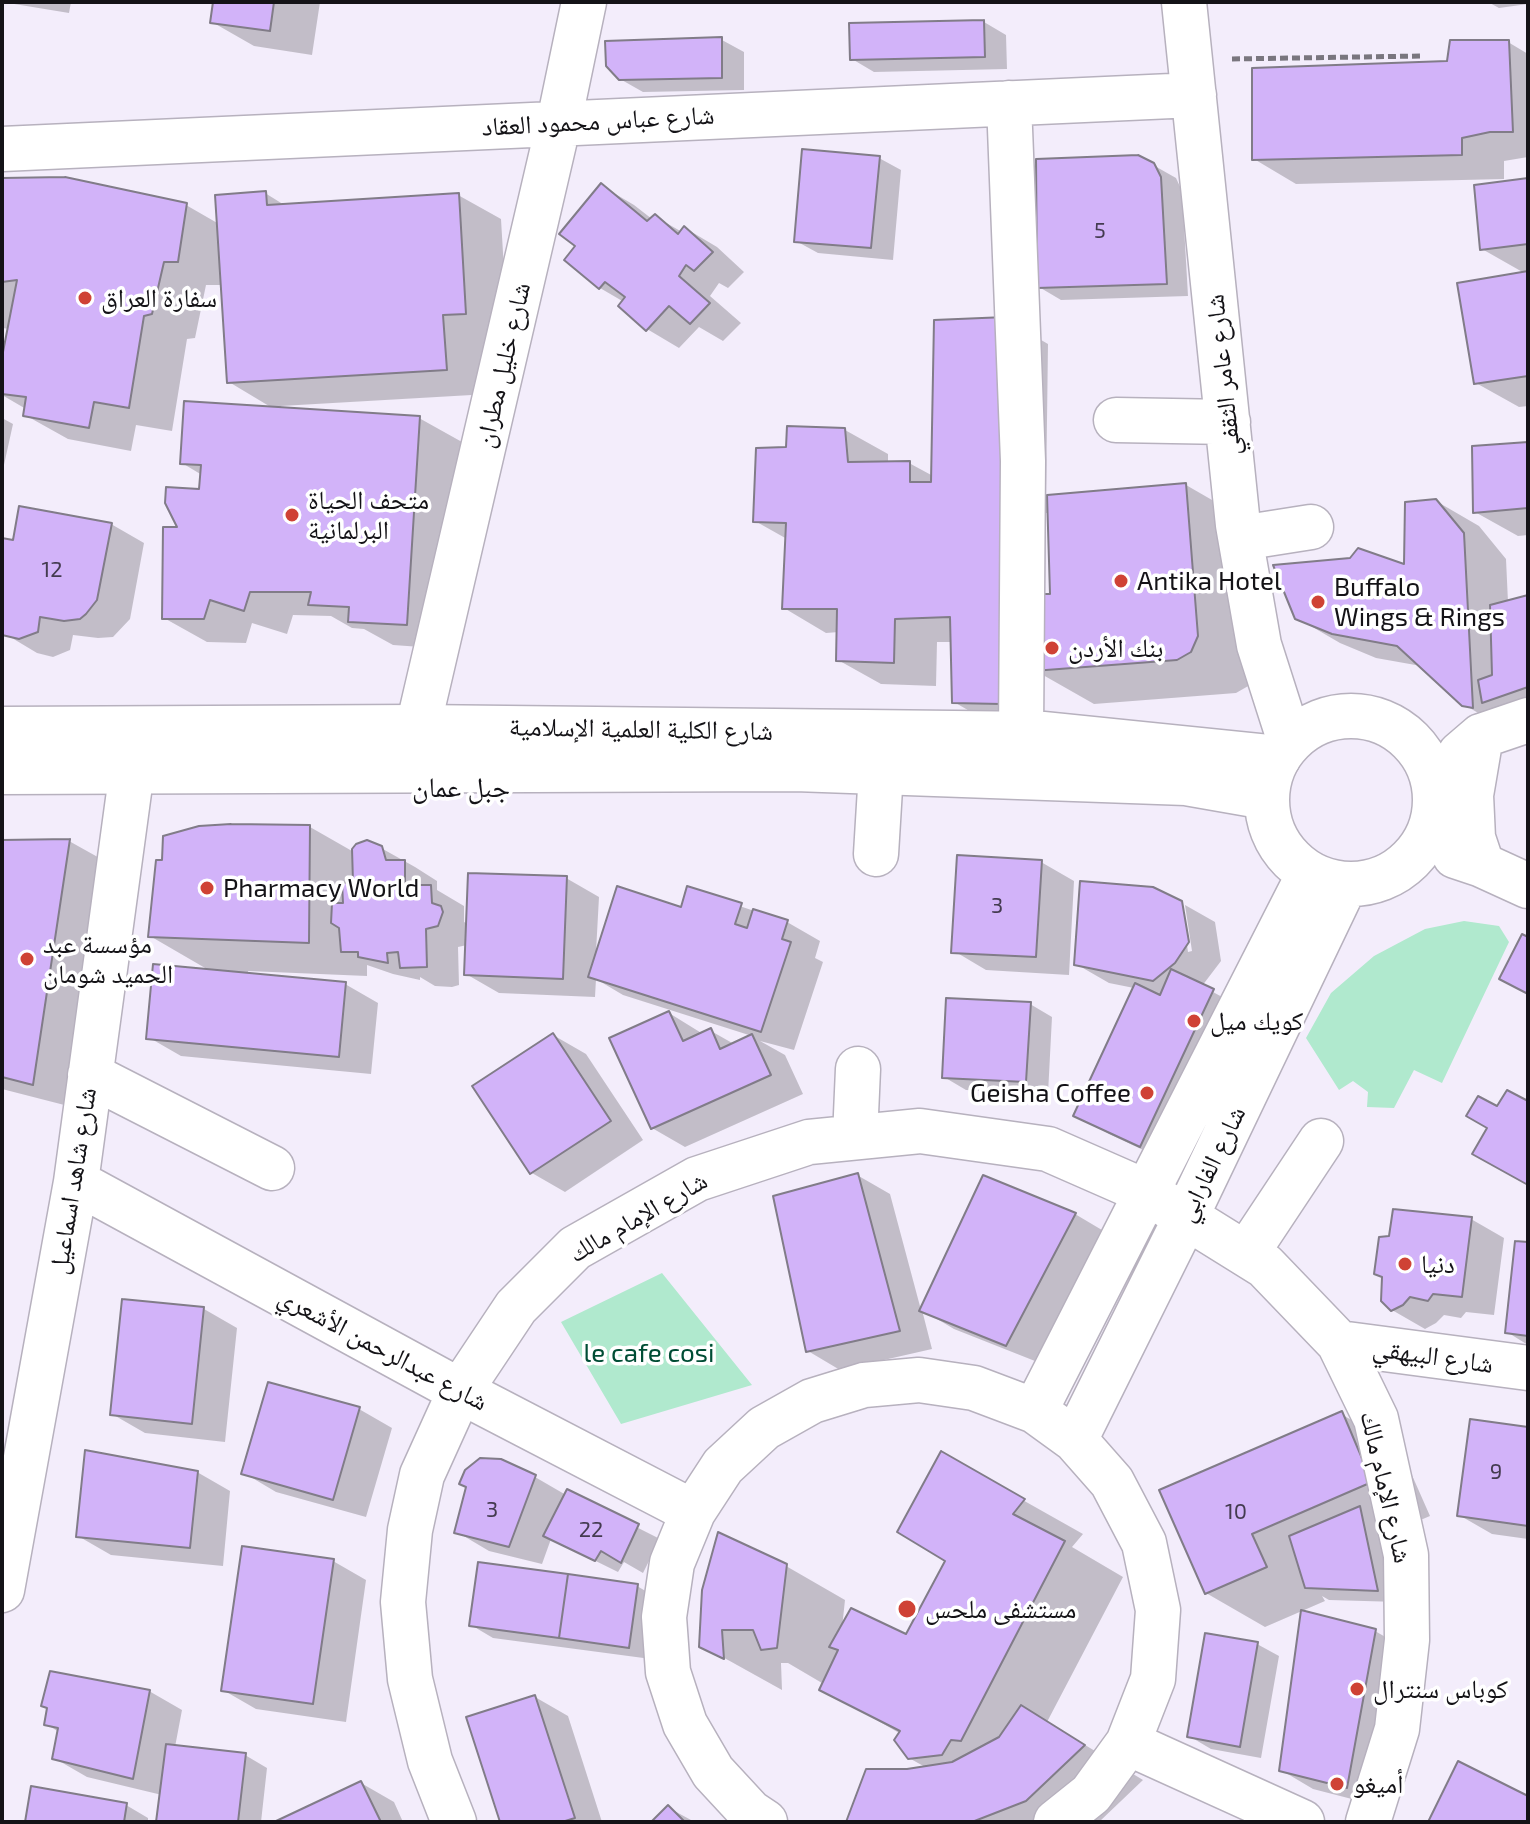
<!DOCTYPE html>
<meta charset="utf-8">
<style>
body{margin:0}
#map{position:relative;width:1530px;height:1824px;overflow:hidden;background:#f3edfb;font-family:"Exo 2",sans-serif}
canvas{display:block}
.frame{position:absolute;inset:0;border:4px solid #141317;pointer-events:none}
</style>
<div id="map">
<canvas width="1530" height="1824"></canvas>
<div class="frame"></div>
</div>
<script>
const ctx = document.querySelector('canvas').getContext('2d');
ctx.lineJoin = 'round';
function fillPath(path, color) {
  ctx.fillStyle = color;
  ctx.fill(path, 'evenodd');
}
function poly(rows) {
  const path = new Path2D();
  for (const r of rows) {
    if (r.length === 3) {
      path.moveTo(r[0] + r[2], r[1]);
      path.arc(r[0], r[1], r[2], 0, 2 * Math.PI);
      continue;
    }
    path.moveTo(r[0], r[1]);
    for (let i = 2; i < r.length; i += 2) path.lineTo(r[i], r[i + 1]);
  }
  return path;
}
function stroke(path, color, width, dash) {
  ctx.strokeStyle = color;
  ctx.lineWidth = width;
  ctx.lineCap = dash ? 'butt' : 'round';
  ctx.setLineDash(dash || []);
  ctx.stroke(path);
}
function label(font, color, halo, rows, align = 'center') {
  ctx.font = font + ' "Exo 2","Noto Naskh Arabic",sans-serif';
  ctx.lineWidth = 7;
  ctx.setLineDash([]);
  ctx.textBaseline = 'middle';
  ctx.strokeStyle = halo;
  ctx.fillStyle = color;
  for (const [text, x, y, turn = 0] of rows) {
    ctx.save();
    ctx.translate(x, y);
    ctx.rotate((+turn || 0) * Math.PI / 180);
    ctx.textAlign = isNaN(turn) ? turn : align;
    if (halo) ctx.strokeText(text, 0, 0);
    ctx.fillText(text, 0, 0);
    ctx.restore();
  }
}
const green = poly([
 [1464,921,1499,926,1509,942,1442,1083,1414,1070,1394,1108,1367,1107,1368,1092,1353,1081,1339,1090,1306,1038,1331,993,1374,956,1425,929],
 [662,1273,752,1385,621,1424,561,1322]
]);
const shadow = poly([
 [2,2,71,2,69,13],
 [215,2,320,2,312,55,254,46,212,22],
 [1488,2,1528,2,1528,4,1499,8],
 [984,22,1006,35,1007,69,874,72,852,59],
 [722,40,744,52,744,90,643,92,620,79],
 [1508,42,1528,54,1528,157,1504,161,1504,179,1296,184,1254,159,1449,63],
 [879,158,901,170,893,260,818,253,796,241],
 [1153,165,1176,178,1182,191,1188,296,1061,300,1039,287],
 [2,180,186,205,219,224,265,193,286,206,458,195,501,219,508,337,485,338,489,394,281,406,281,409,419,418,462,442,449,649,393,645,364,629,352,628,331,616,293,615,287,634,252,623,246,643,207,642,164,618,180,529,201,491,202,475,182,463,274,409,229,382,223,285,206,285,195,338,187,339,172,431,136,425,131,451,68,439,25,415,26,409,2,395,2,367,10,329,2,328],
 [1528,180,1528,406,1519,407,1476,383,1526,274,1482,249],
 [602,186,634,205,652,219,656,217,682,232,685,228,717,247,744,272,728,288,719,283,710,296,741,323,723,341,699,327,679,348,647,329,624,302,600,288,578,246],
 [1005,319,1048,344,1046,497,1186,485,1245,519,1250,685,1236,693,1094,704,1043,675,1043,727,997,727,954,702,953,642,937,642,936,686,881,684,838,660,839,632,826,633,784,608,787,539,755,521,788,449,845,430,888,454,888,463,909,463,933,476],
 [1046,513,1049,513,1052,596,1045,596],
 [2,418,13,424,2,474],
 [1528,444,1528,535,1518,536,1475,512],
 [1436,501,1479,526,1506,559,1508,602,1528,597,1528,725,1507,730,1463,704,1421,666,1376,658,1340,643,1297,618,1406,566],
 [111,524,144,543,130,619,113,637,98,638,73,635,70,650,53,657,37,653,2,632,2,540,15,542],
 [310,827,352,851,381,848,415,867,437,881,437,890,464,906,464,922,468,924,566,878,599,897,596,952,682,909,689,889,787,922,820,941,815,958,823,962,794,1050,760,1041,785,1055,803,1094,685,1147,652,1128,669,1013,703,1034,711,1031,734,1044,752,1036,623,995,596,979,595,997,499,993,466,974,467,945,458,947,459,985,452,987,435,986,420,977,420,980,393,974,367,965,367,976,248,971,248,975,345,984,378,1003,371,1074,181,1056,148,1037,212,972,150,936],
 [69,841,112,865,76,1108,2,1089,2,842],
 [1041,862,1074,881,1069,975,986,970,954,951],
 [1152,889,1183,904,1181,904,1188,952,1192,951,1185,905,1215,922,1221,961,1202,986,1246,1010,1173,1164,1109,1134,1076,1115,1134,988,1109,983,1076,964],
 [1030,1004,1052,1017,1048,1094,966,1090,944,1077],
 [553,1035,586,1054,643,1140,565,1192,532,1173],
 [857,1175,890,1194,921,1310,1075,1214,1107,1233,1040,1363,954,1329,922,1310,932,1349,840,1370,808,1351],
 [1471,1219,1504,1238,1494,1315,1466,1312,1461,1318,1444,1315,1436,1323,1425,1329,1392,1310],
 [1528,1244,1528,1345,1507,1332],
 [124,1301,204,1309,237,1328,225,1442,145,1433,112,1414],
 [359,1409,392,1428,366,1517,276,1492,244,1473],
 [1341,1414,1400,1448,1430,1516,1385,1535,1399,1602,1329,1600,1322,1596,1325,1601,1265,1627,1206,1593],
 [1528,1429,1528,1539,1492,1534,1459,1515],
 [941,1454,1083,1534,1072,1547,1123,1577,1047,1722,1143,1780,1099,1822,849,1822,927,1768,909,1758,901,1734,822,1689,825,1682,822,1683,788,1663,781,1663,782,1690,701,1645,786,1566,845,1600,842,1628,907,1636,947,1560],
 [197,1472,230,1491,223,1566,111,1555,78,1536],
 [535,1477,566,1495,567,1492,660,1539,643,1573,624,1562,618,1572,551,1539,542,1564,489,1551,457,1532],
 [333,1561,366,1580,346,1722,256,1709,223,1690],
 [637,1586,659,1599,651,1659,493,1638,471,1625],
 [1375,1631,1408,1650,1379,1806,1313,1789,1281,1770],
 [1257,1644,1279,1656,1261,1758,1211,1749,1189,1736],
 [149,1691,182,1710,175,1747,245,1755,267,1768,261,1822,159,1822,162,1795,87,1777,54,1758,59,1732,46,1724],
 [535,1697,568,1716,602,1822,503,1822],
 [361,1783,394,1802,403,1822,279,1822],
 [126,1805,148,1818,148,1822,27,1822],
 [669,1808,691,1820,692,1822,654,1822]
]);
const building = poly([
 [213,2,274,2,270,31,210,23,213,2],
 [984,20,985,57,850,60,849,23,984,20],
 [722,37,722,78,619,80,606,66,605,41,722,37],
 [1450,40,1509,40,1513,132,1490,132,1462,138,1462,155,1252,160,1252,68,1447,61,1450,40],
 [802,149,880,156,871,248,794,242,802,149],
 [1138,155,1154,163,1161,177,1167,284,1037,288,1036,159,1138,155],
 [65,177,187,203,178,262,164,262,152,314,144,316,129,408,94,402,89,428,23,416,26,397,2,394,2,357,17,280,2,282,2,178,65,177],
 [1528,178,1528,244,1480,250,1474,185,1528,178],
 [601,183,647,221,655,214,678,234,684,226,713,252,694,271,686,265,679,276,710,303,690,324,669,306,646,331,618,306,625,297,605,282,599,289,564,260,575,246,559,234,601,183],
 [266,191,267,205,459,193,466,314,443,315,447,370,227,383,215,195,266,191],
 [1528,271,1528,376,1474,384,1457,283,1528,271],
 [1006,317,1001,704,952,703,950,617,895,619,894,663,836,661,837,609,782,609,786,523,753,522,756,448,786,447,787,426,845,428,848,462,910,461,910,482,931,482,934,320,1006,317],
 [184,401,420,416,407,625,348,622,349,607,308,605,311,592,250,592,244,611,210,600,204,619,162,619,163,527,177,527,165,503,166,487,199,489,201,465,180,464,184,401],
 [1528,442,1528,508,1473,513,1472,446,1528,442],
 [1186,483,1198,636,1191,652,1177,660,1033,671,1031,594,1050,594,1047,495,1186,483],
 [1436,499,1464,533,1473,708,1462,706,1397,646,1332,634,1295,619,1273,565,1350,558,1358,548,1404,564,1405,502,1436,499],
 [19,506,112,523,97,600,86,614,80,619,64,621,40,617,38,632,19,639,2,635,2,538,13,540,19,506],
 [1528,595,1528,687,1482,703,1478,680,1492,675,1490,605,1528,595],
 [231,824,310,825,309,943,148,937,156,860,162,860,163,836,199,826,231,824],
 [70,839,33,1085,2,1077,2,840,70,839],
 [367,840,382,846,386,860,405,860,405,885,431,885,432,903,441,906,443,912,438,926,426,929,427,967,400,968,398,952,387,953,388,963,358,957,358,952,341,952,339,928,331,923,332,903,343,903,342,883,353,882,352,849,356,844,367,840],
 [957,855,1042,860,1036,957,951,953,957,855],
 [468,873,567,876,563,979,464,975,468,873],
 [1080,881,1153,887,1182,901,1189,942,1175,963,1153,981,1074,965,1080,881],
 [617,886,681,907,687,886,742,903,735,924,747,928,753,909,788,920,782,939,791,942,761,1032,588,977,617,886],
 [1522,934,1528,937,1528,994,1499,979,1522,934],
 [153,964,346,982,339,1057,146,1039,153,964],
 [1171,969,1214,989,1140,1147,1073,1116,1135,983,1160,995,1171,969],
 [946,998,1031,1002,1026,1082,942,1078,946,998],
 [669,1011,683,1041,711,1028,720,1049,752,1034,771,1075,651,1129,609,1038,669,1011],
 [553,1033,611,1121,530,1174,472,1086,553,1033],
 [1507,1090,1528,1101,1528,1185,1472,1154,1487,1128,1466,1116,1478,1096,1497,1106,1507,1090],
 [858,1173,900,1331,806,1352,773,1196,858,1173],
 [983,1175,1076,1213,1006,1346,919,1311,983,1175],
 [1393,1209,1472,1217,1462,1297,1433,1294,1428,1301,1410,1297,1403,1305,1391,1311,1381,1301,1382,1277,1374,1274,1379,1237,1389,1236,1393,1209],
 [1515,1241,1528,1242,1528,1336,1505,1333,1515,1241],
 [122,1299,204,1307,192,1424,110,1415,122,1299],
 [268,1382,360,1407,333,1500,241,1474,268,1382],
 [1342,1411,1372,1482,1252,1534,1267,1567,1205,1594,1159,1490,1342,1411],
 [1470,1419,1528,1427,1528,1526,1457,1516,1470,1419],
 [85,1450,198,1471,190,1548,76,1537,85,1450],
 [941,1451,1025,1499,1013,1514,1065,1541,961,1741,951,1740,942,1755,908,1759,894,1740,900,1731,819,1690,838,1650,829,1647,851,1608,906,1634,945,1561,897,1532,941,1451],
 [480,1458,501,1459,536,1475,509,1547,454,1533,466,1487,459,1484,465,1470,480,1458],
 [567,1489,639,1524,621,1563,601,1551,595,1561,543,1536,567,1489],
 [1360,1506,1378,1591,1305,1588,1289,1536,1360,1506],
 [718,1532,787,1564,777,1648,761,1650,753,1630,722,1630,724,1659,699,1647,702,1590,718,1532],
 [242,1546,334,1559,313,1704,221,1691,242,1546],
 [478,1562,568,1574,559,1638,469,1626,478,1562],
 [568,1574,638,1584,629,1648,559,1638,568,1574],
 [1301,1610,1376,1629,1347,1788,1279,1771,1301,1610],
 [1205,1633,1258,1642,1240,1747,1187,1737,1205,1633],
 [50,1671,150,1690,133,1779,52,1759,58,1728,44,1725,47,1708,41,1706,50,1671],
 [535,1695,575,1818,562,1822,500,1822,466,1717,535,1695],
 [1021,1705,1085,1745,1026,1801,972,1822,846,1822,866,1769,907,1769,952,1762,999,1737,1021,1705],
 [166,1744,246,1753,238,1822,156,1822,166,1744],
 [1458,1761,1528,1796,1528,1822,1428,1822,1458,1761],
 [361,1781,381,1822,274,1822,361,1781],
 [31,1786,127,1803,124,1822,25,1822,31,1786],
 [668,1805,685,1822,651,1822,668,1805]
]);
const path = poly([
 [1232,59,1421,56]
]);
const minor = poly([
 [1184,2,1238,525,1259,645,1290,742],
 [1009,103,1023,461,1021,734],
 [2,149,1194,95],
 [1116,420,1228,422],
 [1241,538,1311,527],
 [1351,800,84],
 [418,727,559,122,584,2],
 [1481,736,1471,795,1473,838,1482,865],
 [1460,754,1481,736,1528,720],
 [876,854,881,772],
 [1455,856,1482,865,1528,886],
 [90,1075,272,1168],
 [855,1137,858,1069],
 [76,1182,460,1391,693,1512],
 [1246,1254,1321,1141],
 [1339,1343,1528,1368],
 [1035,1411,1309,874],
 [1075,1440,1186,1217,1344,887],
 [2,1590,76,1182,132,770],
 [1128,1743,1302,1822],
 [454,1822,430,1761,410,1679,403,1602,410,1530,422,1475,460,1391,516,1307,575,1248,697,1179,809,1142,920,1131,1048,1149,1146,1192,1265,1266,1339,1343,1376,1419,1406,1555,1407,1640,1397,1729,1368,1822],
 [765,1822,750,1812,713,1772,685,1724,668,1672,664,1617,672,1563,693,1512,723,1466,764,1428,812,1401,864,1385,919,1380,974,1388,1035,1411,1075,1440,1112,1482,1144,1543,1158,1610,1153,1679,1128,1743,1091,1794,1056,1822]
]);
const major = poly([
 [2,729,418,727,1043,734,1278,758],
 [2,772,795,769,1186,783,1266,797]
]);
const markers = [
 [85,298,8,"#cf4235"],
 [292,515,8,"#cf4235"],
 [1121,581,8,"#cf4235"],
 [1318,602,8,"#cf4235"],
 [1052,648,8,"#cf4235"],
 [207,888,8,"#cf4235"],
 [27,959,8,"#cf4235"],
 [1194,1021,8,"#cf4235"],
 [1147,1093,8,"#cf4235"],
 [1405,1264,8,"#cf4235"],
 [907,1609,10,"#cf4235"],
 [1357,1689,8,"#cf4235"],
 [1337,1784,8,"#cf4235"]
];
const numberNames = [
 ["5",1100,231],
 ["12",52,570],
 ["3",997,906],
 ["9",1496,1472],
 ["3",492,1510],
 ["10",1236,1512],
 ["22",591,1530]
];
const streetNames = [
 ["شارع عباس محمود العقاد",598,121,-3],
 ["شارع خليل مطران",503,365,-77],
 ["شارع عامر الثقفي",1223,375,-96],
 ["شارع الكلية العلمية الإسلامية",641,729,1],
 ["شارع الفارابي",1211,1164,-64],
 ["شارع شاهد اسماعيل",73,1181,-81],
 ["شارع الإمام مالك",638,1217,-30],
 ["شارع عبدالرحمن الأشعري",383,1349,28],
 ["شارع البيهقي",1433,1356,8],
 ["شارع الإمام مالك",1386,1487,77]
];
const poiNames = [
 ["سفارة العراق",101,298],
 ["متحف الحياة",308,500],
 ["البرلمانية",308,530],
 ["Antika Hotel",1137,581],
 ["Buffalo",1334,587],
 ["Wings & Rings",1334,617],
 ["بنك الأردن",1068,648],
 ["Pharmacy World",223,888],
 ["مؤسسة عبد",43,944],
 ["الحميد شومان",43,974],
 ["كويك ميل",1210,1021],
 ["Geisha Coffee",1131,1093,"right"],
 ["دنيا",1421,1264],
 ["مستشفى ملحس",925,1609],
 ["كوباس سنترال",1373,1689],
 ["أميغو",1353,1784]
];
const parkNames = [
 ["le cafe cosi",649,1353]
];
const neighbourhoodNames = [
 ["جبل عمان",461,788]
];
fillPath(green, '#b0e9ce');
fillPath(shadow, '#0003');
fillPath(building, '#d2b3f9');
stroke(building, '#817c88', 2);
stroke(minor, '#b7b1be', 47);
stroke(major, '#b7b1be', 47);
stroke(path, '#79767e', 5, [8, 4]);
stroke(minor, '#fff', 44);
stroke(major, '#fff', 44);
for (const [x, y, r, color] of markers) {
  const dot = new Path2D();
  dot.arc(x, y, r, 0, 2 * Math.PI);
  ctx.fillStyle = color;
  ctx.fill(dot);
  stroke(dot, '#fff', 3);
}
label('22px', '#443b50', null, numberNames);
label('26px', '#141317', '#fff', streetNames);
label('26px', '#141317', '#fff', poiNames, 'left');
label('26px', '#004d35', '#fff', parkNames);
label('28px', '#141317', '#fff', neighbourhoodNames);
</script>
